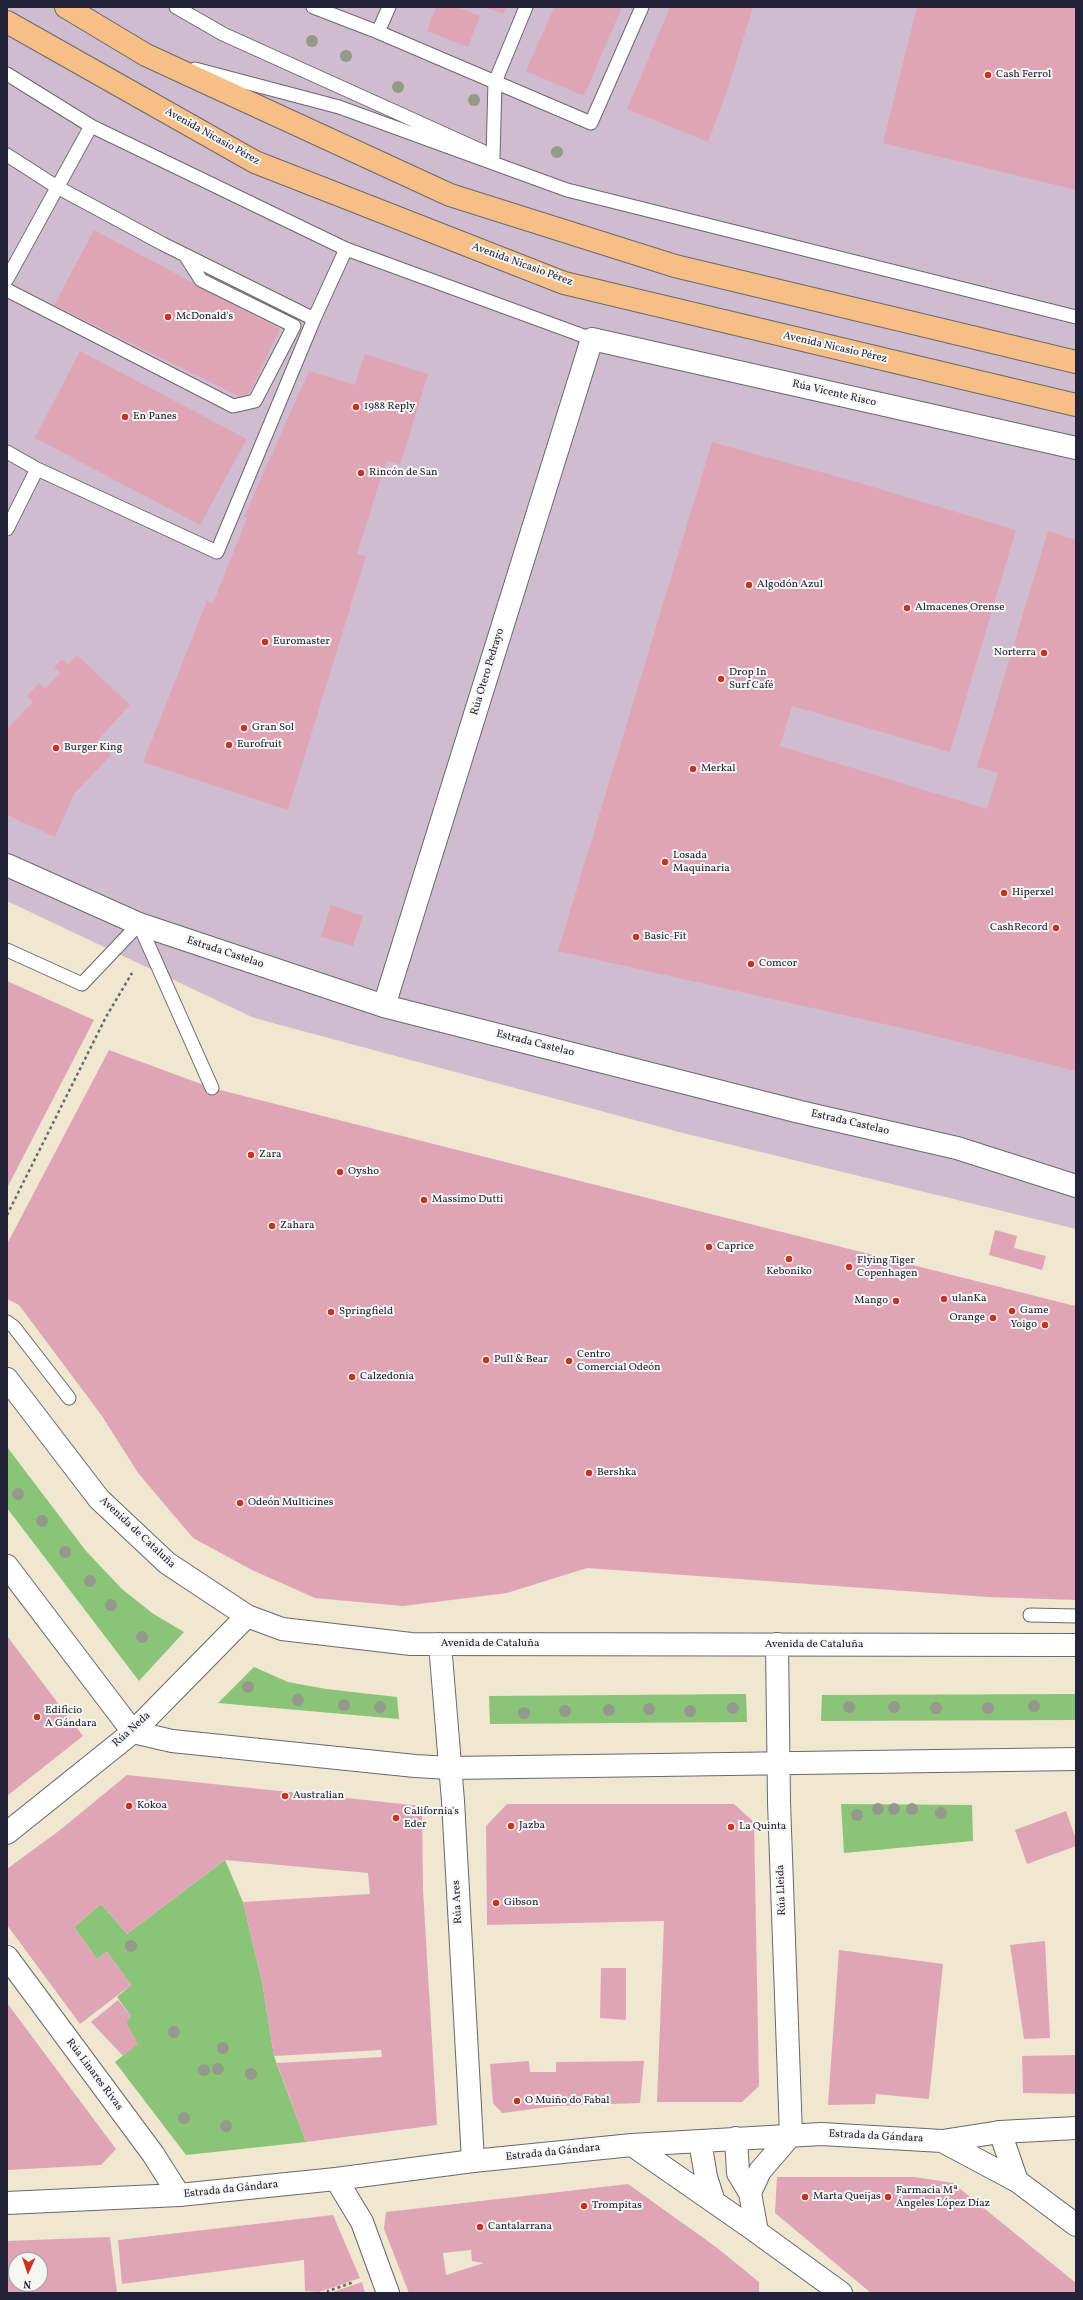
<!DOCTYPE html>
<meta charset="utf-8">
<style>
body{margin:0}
#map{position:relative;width:1083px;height:2300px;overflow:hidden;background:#efe7cf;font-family:Vollkorn,serif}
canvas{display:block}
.frame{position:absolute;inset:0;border:8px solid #22223b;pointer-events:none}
.north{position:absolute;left:8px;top:2252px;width:40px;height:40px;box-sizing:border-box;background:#f6f6f2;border:1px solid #a1a1a9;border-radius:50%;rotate:183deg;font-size:11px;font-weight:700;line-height:16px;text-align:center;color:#22223b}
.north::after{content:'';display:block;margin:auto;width:14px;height:18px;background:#c8321e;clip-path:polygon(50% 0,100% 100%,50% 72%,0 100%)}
</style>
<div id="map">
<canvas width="1083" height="2300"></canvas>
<div class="frame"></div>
<div class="north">N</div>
</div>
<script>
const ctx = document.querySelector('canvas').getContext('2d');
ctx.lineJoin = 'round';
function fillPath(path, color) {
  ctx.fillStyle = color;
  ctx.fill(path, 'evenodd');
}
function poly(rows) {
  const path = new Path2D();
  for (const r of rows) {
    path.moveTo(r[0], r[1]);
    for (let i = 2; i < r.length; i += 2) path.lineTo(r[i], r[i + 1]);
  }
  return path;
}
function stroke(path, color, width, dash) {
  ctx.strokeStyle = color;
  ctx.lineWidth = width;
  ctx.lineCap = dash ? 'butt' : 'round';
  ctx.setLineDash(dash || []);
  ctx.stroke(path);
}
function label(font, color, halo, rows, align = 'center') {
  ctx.font = font + ' Vollkorn,serif';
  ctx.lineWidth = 4;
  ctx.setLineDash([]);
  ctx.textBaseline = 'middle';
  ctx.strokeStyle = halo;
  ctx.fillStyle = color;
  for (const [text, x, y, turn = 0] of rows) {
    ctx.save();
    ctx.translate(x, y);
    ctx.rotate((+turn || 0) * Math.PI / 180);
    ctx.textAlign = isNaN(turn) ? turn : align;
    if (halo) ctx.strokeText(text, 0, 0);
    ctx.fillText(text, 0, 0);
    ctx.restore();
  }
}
const industrial = poly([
 [7,7,1076,7,1076,1229,683,1133,254,1018,7,901]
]);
const green = poly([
 [7,1447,86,1551,122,1589,152,1613,184,1632,139,1681,7,1508],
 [254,1667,288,1682,326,1689,397,1697,399,1719,218,1703],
 [746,1694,747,1722,490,1724,489,1696],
 [1076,1694,1076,1720,821,1721,822,1695],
 [841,1804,972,1805,973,1841,844,1853],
 [225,1860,243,1902,262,1981,274,2056,306,2142,186,2155,115,2062,137,2044,126,2022,131,2016,117,1997,131,1985,107,1952,97,1959,74,1927,101,1904,127,1934]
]);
const building = poly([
 [436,7,457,7,480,16,468,47,427,31],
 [484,7,506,7,503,14],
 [554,7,622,7,584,96,526,71],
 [670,7,753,7,727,91,708,142,627,109],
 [917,7,1076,7,1076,190,883,143],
 [94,230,280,329,246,400,54,305],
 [80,351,247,439,200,525,35,438],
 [365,354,428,374,400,465,387,461,376,493,357,554,366,556,288,810,143,762,207,601,213,603,247,518,244,517,309,371,355,385],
 [712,442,860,483,1016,530,950,752,792,706,780,746,987,809,998,773,977,767,1048,531,1076,540,1076,1071,915,1031,558,951],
 [77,655,130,705,97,741,111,755,74,794,55,837,7,815,7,729,33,702,27,696,39,683,45,689,60,673,54,667,62,659,68,664],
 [331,905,363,916,353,946,321,937],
 [7,981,94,1020,7,1188],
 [109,1050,212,1088,1075,1306,1076,1303,1076,1600,988,1597,587,1568,507,1593,403,1606,315,1598,252,1570,193,1538,138,1473,102,1416,19,1305,7,1299,7,1244],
 [995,1230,1017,1236,1014,1248,1046,1256,1042,1270,989,1255],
 [7,1636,83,1736,7,1796],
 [127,1775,422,1806,423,1890,437,2125,306,2142,277,2063,382,2057,381,2050,274,2056,262,1981,243,1902,370,1894,368,1873,225,1860,127,1934,101,1904,74,1927,97,1959,107,1952,131,1985,80,2024,7,1925,7,1869,60,1830],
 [507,1804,734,1804,754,1822,759,2086,742,2102,657,2102,664,1921,487,1925,486,1826],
 [1066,1811,1076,1839,1076,1846,1027,1864,1015,1830],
 [1045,1941,1050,2038,1024,2039,1010,1945],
 [839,1950,943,1964,929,2099,876,2094,875,2104,828,2105],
 [601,1968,626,1968,626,2020,600,2018],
 [118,2000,131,2016,126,2022,138,2044,123,2056,91,2022],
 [7,2003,116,2149,101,2165,7,2170],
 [1076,2055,1076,2094,1023,2093,1022,2056],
 [529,2061,530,2072,556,2072,556,2062,644,2061,640,2103,556,2106,502,2113,493,2103,490,2064],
 [777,2177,915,2177,953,2183,1076,2283,1076,2293,871,2293,775,2213],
 [628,2184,716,2247,759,2282,759,2293,409,2293,384,2229,386,2212],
 [471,2250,472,2261,484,2263,446,2275,443,2253],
 [333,2215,360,2278,319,2292,305,2291,304,2260,122,2284,118,2240],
 [110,2237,117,2293,7,2293,7,2241],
 [16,2260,40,2260,40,2284,16,2284],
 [362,2282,365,2293,330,2293]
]);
const path = poly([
 [7,1215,106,1017,132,973],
 [328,2293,328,2291,354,2282]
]);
const service = poly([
 [176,7,223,34,482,151],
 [313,7,378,32],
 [389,7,378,32,591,123,642,7],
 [195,69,339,107,567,190,1076,317],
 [7,74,91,126,346,249,592,339],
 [7,155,57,187,163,244,314,319],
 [493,157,495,82,526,7],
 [7,279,91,126],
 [7,290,233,406,255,401,294,326,201,280,185,255],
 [7,452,37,469,217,552,314,319,346,249],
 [7,529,37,469],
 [7,950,82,984,139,924,212,1088],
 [7,1322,14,1327,69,1398],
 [1030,1615,1076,1616]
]);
const minor = poly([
 [7,865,139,924,384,1006,800,1112,957,1148,1076,1186],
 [384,1006,592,339,1076,448],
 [7,1379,99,1499,167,1563,247,1616,282,1629,411,1644,1076,1645],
 [7,1566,133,1732,172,1741,415,1766,450,1768,1076,1759],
 [440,1644,453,1801,473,2161],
 [777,1644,779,1802,791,2135],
 [7,1833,133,1732,247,1616],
 [7,1957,153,2154,179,2195],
 [1000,2132,1076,2128],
 [336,2179,362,2222,388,2293],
 [757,2232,841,2293]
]);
const tertiary = poly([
 [736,2138,738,2173,750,2193,757,2232],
 [700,2141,706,2177,714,2202],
 [942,2141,1000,2132,1017,2181],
 [632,2145,757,2232],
 [750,2193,760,2171,791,2135],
 [7,2203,179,2195,336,2179,473,2161,632,2145,821,2134,942,2141,1017,2181,1076,2225]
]);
const trunk = poly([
 [66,7,146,55,450,195,675,266,1076,362],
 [7,22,255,162,564,283,1076,405]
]);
const trees = [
 [312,41],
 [346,56],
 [398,87],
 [474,100],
 [557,152],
 [18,1494],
 [42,1521],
 [65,1552],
 [90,1581],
 [111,1605],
 [142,1637],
 [248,1687],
 [298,1700],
 [344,1705],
 [1034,1706],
 [380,1707],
 [849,1707],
 [894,1707],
 [733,1708],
 [936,1708],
 [988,1708],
 [649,1709],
 [609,1710],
 [565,1711],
 [690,1711],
 [524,1713],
 [878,1809],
 [894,1809],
 [912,1809],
 [941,1813],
 [857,1815],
 [131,1946],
 [174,2032],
 [223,2048],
 [218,2069],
 [204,2070],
 [251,2074],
 [184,2118],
 [226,2126]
];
const markers = [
 [988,75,4,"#c8321e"],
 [168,317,4,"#c8321e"],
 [356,407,4,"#c8321e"],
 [125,417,4,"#c8321e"],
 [361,473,4,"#c8321e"],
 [749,585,4,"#c8321e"],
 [907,608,4,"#c8321e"],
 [265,642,4,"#c8321e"],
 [1044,653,4,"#c8321e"],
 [721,679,4,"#c8321e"],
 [244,728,4,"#c8321e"],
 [229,745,4,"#c8321e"],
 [56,748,4,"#c8321e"],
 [693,769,4,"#c8321e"],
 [665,862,4,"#c8321e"],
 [1004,893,4,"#c8321e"],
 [1056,928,4,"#c8321e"],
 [636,937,4,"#c8321e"],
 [751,964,4,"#c8321e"],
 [251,1155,4,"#c8321e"],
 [340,1172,4,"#c8321e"],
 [424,1200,4,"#c8321e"],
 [272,1226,4,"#c8321e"],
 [709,1247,4,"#c8321e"],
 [789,1259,4,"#c8321e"],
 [849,1267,4,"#c8321e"],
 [944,1299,4,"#c8321e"],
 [896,1301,4,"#c8321e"],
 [1012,1311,4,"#c8321e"],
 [331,1312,4,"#c8321e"],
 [993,1318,4,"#c8321e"],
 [1045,1325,4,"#c8321e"],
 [486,1360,4,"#c8321e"],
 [569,1361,4,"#c8321e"],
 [352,1377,4,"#c8321e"],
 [589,1473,4,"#c8321e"],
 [240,1503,4,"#c8321e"],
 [37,1717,4,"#c8321e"],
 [285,1796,4,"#c8321e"],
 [129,1806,4,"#c8321e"],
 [396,1818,4,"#c8321e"],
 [511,1826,4,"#c8321e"],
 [731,1827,4,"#c8321e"],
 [496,1903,4,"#c8321e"],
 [517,2101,4,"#c8321e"],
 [805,2197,4,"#c8321e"],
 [888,2197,4,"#c8321e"],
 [584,2206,4,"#c8321e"],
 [480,2227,4,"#c8321e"]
];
const poiNames = [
 ["Cash Ferrol",996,75],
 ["McDonald's",176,317],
 ["1988 Reply",364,407],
 ["En Panes",133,417],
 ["Rincón de San",369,473],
 ["Algodón Azul",757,585],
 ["Almacenes Orense",915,608],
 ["Euromaster",273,642],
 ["Norterra",1036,653,"right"],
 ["Drop In",729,673],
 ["Surf Café",729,686],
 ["Gran Sol",252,728],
 ["Eurofruit",237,745],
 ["Burger King",64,748],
 ["Merkal",701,769],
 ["Losada",673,856],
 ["Maquinaria",673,869],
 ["Hiperxel",1012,893],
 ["CashRecord",1048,928,"right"],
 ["Basic-Fit",644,937],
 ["Comcor",759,964],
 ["Zara",259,1155],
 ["Oysho",348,1172],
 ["Massimo Dutti",432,1200],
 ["Zahara",280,1226],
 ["Caprice",717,1247],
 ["Flying Tiger",857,1261],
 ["Copenhagen",857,1274],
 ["Keboniko",789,1272,"center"],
 ["ulanKa",952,1299],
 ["Mango",888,1301,"right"],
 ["Game",1020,1311],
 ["Springfield",339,1312],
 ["Orange",985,1318,"right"],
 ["Yoigo",1037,1325,"right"],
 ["Centro",577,1355],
 ["Comercial Odeón",577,1368],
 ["Pull & Bear",494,1360],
 ["Calzedonia",360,1377],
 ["Bershka",597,1473],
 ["Odeón Multicines",248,1503],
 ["Edificio",45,1711],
 ["A Gándara",45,1724],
 ["Australian",293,1796],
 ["Kokoa",137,1806],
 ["California's",404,1812],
 ["Eder",404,1825],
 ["Jazba",519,1826],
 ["La Quinta",739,1827],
 ["Gibson",504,1903],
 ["O Muiño do Fabal",525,2101],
 ["Farmacia Mª",896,2191],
 ["Ángeles López Díaz",896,2204],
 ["Marta Queijas",813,2197],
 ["Trompitas",592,2206],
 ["Cantalarrana",488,2227]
];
const streetNames = [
 ["Avenida Nicasio Pérez",212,137,29],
 ["Avenida Nicasio Pérez",522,265,20],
 ["Avenida Nicasio Pérez",835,348,13],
 ["Rúa Vicente Risco",834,394,13],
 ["Rúa Otero Pedrayo",488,672,-73],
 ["Estrada Castelao",225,953,18],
 ["Estrada Castelao",535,1044,14],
 ["Estrada Castelao",850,1123,13],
 ["Avenida de Cataluña",137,1533,43],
 ["Avenida de Cataluña",490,1644],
 ["Avenida de Cataluña",814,1645],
 ["Rúa Neda",132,1730,-42],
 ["Rúa Lleida",782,1890,-92],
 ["Rúa Ares",458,1902,-93],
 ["Rúa Linares Rivas",94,2075,53],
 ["Estrada da Gándara",876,2137,3],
 ["Estrada da Gándara",553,2153,-6],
 ["Estrada da Gándara",231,2190,-6]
];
fillPath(industrial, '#cfbdcf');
fillPath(green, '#8bc478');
fillPath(building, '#dfa5b7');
stroke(service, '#6a676f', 15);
stroke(minor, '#6a676f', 24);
stroke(tertiary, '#6a676f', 24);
stroke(trunk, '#6a676f', 24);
stroke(path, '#6a676f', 2.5, [3, 3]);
stroke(service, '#fff', 13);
stroke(minor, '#fff', 22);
stroke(tertiary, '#fff', 22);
stroke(trunk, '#f5bf86', 22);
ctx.fillStyle = '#939a89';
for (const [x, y] of trees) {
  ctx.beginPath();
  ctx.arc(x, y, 6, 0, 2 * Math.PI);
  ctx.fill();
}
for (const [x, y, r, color] of markers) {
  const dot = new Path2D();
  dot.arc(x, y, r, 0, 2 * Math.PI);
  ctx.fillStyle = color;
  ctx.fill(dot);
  stroke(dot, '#f6f6f2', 1.5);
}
label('11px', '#22223b', '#f6f6f2', poiNames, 'left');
label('11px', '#22223b', '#f6f6f2', streetNames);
</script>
